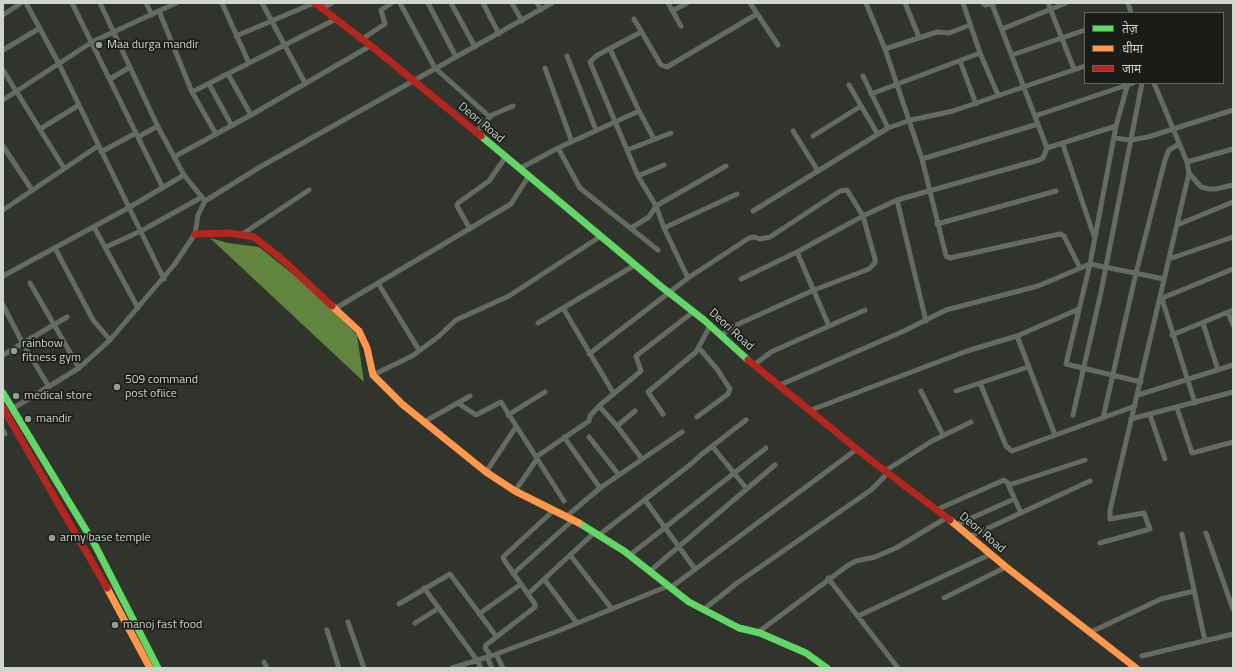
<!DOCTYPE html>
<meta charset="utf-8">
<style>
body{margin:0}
#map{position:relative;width:1236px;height:671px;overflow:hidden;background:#30342d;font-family:"Titillium Web","Noto Sans Devanagari",sans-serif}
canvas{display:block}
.frame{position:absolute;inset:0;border:4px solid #cfd4cc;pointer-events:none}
.legend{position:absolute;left:1084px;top:12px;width:140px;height:72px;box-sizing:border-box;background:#1a1d17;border:1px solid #62665f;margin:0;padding:5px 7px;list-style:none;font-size:12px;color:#cfd4cc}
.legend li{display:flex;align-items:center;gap:8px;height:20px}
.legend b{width:20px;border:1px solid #62665f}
</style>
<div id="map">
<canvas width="1236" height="671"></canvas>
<div class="frame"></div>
<ul class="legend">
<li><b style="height:5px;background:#63d668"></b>तेज़</li>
<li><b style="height:5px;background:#ff974d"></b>धीमा</li>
<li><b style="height:5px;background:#b3261e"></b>जाम</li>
</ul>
</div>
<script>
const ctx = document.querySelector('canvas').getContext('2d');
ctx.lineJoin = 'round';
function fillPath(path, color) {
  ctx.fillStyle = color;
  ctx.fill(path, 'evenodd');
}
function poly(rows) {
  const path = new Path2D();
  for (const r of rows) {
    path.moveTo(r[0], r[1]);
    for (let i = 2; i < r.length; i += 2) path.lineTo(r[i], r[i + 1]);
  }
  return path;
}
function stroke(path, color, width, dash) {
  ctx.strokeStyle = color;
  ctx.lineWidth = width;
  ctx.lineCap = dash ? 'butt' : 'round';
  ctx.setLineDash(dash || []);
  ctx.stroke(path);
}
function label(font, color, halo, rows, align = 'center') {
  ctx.font = font + ' "Titillium Web",sans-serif';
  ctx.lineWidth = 3.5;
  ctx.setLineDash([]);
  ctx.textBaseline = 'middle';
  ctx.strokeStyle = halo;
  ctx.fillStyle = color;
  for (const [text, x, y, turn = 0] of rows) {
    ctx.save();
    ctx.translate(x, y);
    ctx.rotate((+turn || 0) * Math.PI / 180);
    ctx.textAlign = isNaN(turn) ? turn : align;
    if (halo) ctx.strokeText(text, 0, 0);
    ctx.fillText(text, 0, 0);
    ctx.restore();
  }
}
const water = poly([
 [210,238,228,243,259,247,294,275,333,311,357,335,364,382]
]);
const street = poly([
 [26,3,59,64,164,279],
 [72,3,163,188],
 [100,3,158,127,184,175,205,201],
 [146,3,152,15],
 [222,3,249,63],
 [262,3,305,83],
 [400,3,435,68,490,117],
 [428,3,456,57],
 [451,3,475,47],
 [483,3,499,34],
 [512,3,522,21],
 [537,3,541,10],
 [668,3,681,26],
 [750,3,778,45],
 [866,3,885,49,937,32,949,33,970,25],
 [905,3,919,37],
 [963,3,980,53,998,95],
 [983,3,985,5,994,3],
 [1048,3,1074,69],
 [1128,3,1131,13],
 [992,4,1047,148,1116,126],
 [322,8,332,3],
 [159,11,192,92,216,134],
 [672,11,687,3],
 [3,15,21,3],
 [634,19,661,65,667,67,757,14],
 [1002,29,1066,3],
 [641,32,596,56,590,62,638,176,656,206,726,166],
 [236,36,314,3],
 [362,39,385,24,381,10,392,3],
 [885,49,922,159,946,256,950,258,1060,234,1064,236,1080,268],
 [3,50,40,28],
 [1012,55,1085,30],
 [567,56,596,130],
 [960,61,976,104],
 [545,68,572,142],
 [3,70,64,168],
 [228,74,251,115],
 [863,76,888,128],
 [110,79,130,67],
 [1128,83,1116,126,1090,264,1066,364,1141,382],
 [209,84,232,126],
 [849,85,877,133],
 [192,92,336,19],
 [871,94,980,53],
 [3,100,92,42,176,3],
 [639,111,654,139],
 [1035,116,1133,83],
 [40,129,79,105],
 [793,131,818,171],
 [475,133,492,115,513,106],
 [813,136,861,106],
 [138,137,158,126],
 [1114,138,1131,140,1148,137,1233,110],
 [1063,145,1094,236],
 [3,146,32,190],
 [558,148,580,188,658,250],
 [627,150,671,133],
 [101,152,136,133],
 [174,157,251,115,370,46],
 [922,159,1038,124],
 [1187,162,1233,149],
 [519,169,558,148,639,111,610,49],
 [1189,173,1201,187,1209,189,1216,189,1233,185],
 [638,176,664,165],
 [897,200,1039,160,1043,158,1047,148],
 [656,206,664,228,688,278],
 [3,210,98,146],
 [753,211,888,128,911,120,953,111,1085,66],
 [937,224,1056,191],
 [1177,225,1233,202],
 [94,227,138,308],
 [631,228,649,217,656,206],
 [664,228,737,194],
 [470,229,457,206,458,203,489,181,505,158],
 [241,235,309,190],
 [106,247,141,231,202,197],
 [55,248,93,320,110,340],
 [797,252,829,326],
 [1169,259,1233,237],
 [3,276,130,207,184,175],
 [30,283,79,368],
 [378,283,419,350],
 [1160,299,1233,269],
 [1162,299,1195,403],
 [3,305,22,342,49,387],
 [336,308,511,204,528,177],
 [563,308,614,394],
 [1228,312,1233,325],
 [538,323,635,265],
 [1203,323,1218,370],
 [1172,335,1233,310],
 [721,336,732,327,814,290,869,269,875,263,875,259,863,216,897,200,926,321],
 [1017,336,1055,435],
 [589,354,688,278,749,238,754,237,760,239,770,237,840,191,847,190,863,216,797,252,741,279],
 [3,355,67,317],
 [754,365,771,352,865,310],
 [373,375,412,356,438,337,456,320,509,296,601,236],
 [980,383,1006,446,1012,451,1135,406],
 [780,385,904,331,946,310,1038,286,1090,264,1164,279],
 [921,391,943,435],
 [956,391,1028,367],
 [1138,395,1233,365],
 [458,403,476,415,501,402,564,501],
 [1177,408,1192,453,1233,442],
 [12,409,79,368,110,340,174,265,195,234,198,215,205,201,260,167,552,3],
 [811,410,967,351,1017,336,1079,309],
 [635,411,617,426,599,406,641,371,636,356,693,312],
 [663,414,648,392,696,352,710,326],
 [508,415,545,392],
 [1073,415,1101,292,1142,83],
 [1150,415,1165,459],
 [697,417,728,394,730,389,717,369,699,348],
 [1103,418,1136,273,1165,160,1169,150,1179,144],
 [1131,419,1233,392],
 [424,422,470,396],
 [617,426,642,459],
 [3,430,5,434],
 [564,437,600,488],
 [589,437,619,475],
 [712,446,747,489],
 [536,457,589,421,590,416,599,406],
 [885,471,932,441,971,422],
 [486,472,516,427],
 [1009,485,1085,460],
 [515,491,537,459],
 [645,500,695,569],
 [936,510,1004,480,1007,482,1021,513],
 [567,516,600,488,682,432],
 [956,525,1014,499],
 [1206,533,1233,609],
 [1182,534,1205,641],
 [599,535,691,464,702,454,746,420],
 [971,536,1090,481],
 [1100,543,1150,529,1144,513,1110,519,1110,510,1189,173,1187,162,1154,83],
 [570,555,612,609],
 [630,555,766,448],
 [650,571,775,465],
 [513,574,574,519],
 [828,578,898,668],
 [544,579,577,623],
 [424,588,477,660,481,668],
 [670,588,857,449],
 [528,594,504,560,503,557,554,510],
 [944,598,1006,567],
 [399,604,450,574,496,636],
 [703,610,737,583,871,490,888,473],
 [479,614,521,584],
 [858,616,991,554],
 [348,622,364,668],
 [415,623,439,608],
 [327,630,339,668],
 [1091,632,1161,599,1194,591],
 [757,633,847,566,856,561,875,557,896,548,946,518],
 [496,654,503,668],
 [491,656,485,648,486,645,535,607,535,604,528,594,595,532],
 [1142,656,1233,634],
 [487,657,492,668],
 [264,662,267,668],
 [452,668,491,656,558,631,668,586]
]);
const fast = poly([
 [481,136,658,284,704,320,748,360],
 [3,393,95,545,158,668],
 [579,523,624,551,689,602,739,628,760,633,806,653,827,668]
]);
const slow = poly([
 [332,306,359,331,367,348,373,375,402,404,486,472,515,491,579,523],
 [950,520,1006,567,1136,668],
 [107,588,150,668]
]);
const jam = poly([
 [315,3,375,49,481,136],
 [195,234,230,233,254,237,283,260,332,306],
 [748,360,864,455,950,520],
 [3,408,107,588]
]);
const markers = [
 [99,45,4,"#979c94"],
 [14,351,4,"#979c94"],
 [117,387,4,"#979c94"],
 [16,396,4,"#979c94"],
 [28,419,4,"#979c94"],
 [52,538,4,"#979c94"],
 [115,625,4,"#979c94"]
];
const poiNames = [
 ["Maa durga mandir",107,45],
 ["rainbow",22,344],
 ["fitness gym",22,358],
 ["509 command",125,380],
 ["post ofiice",125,394],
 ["medical store",24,396],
 ["mandir",36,419],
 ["army base temple",60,538],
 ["manoj fast food",123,625]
];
const streetNames = [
 ["Deori Road",481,123,40],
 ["Deori Road",731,330,42],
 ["Deori Road",982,533,40]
];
fillPath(water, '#61843e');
stroke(street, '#666b61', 5);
stroke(fast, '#63d668', 7);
stroke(slow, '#ff974d', 7);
stroke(jam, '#b3261e', 7);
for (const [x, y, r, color] of markers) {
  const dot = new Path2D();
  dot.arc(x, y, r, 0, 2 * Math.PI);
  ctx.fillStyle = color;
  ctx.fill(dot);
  stroke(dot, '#1a1d17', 1.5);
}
label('12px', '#cfd4cc', '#1a1d17', poiNames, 'left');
label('12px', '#cfd4cc', '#1a1d17', streetNames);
</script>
